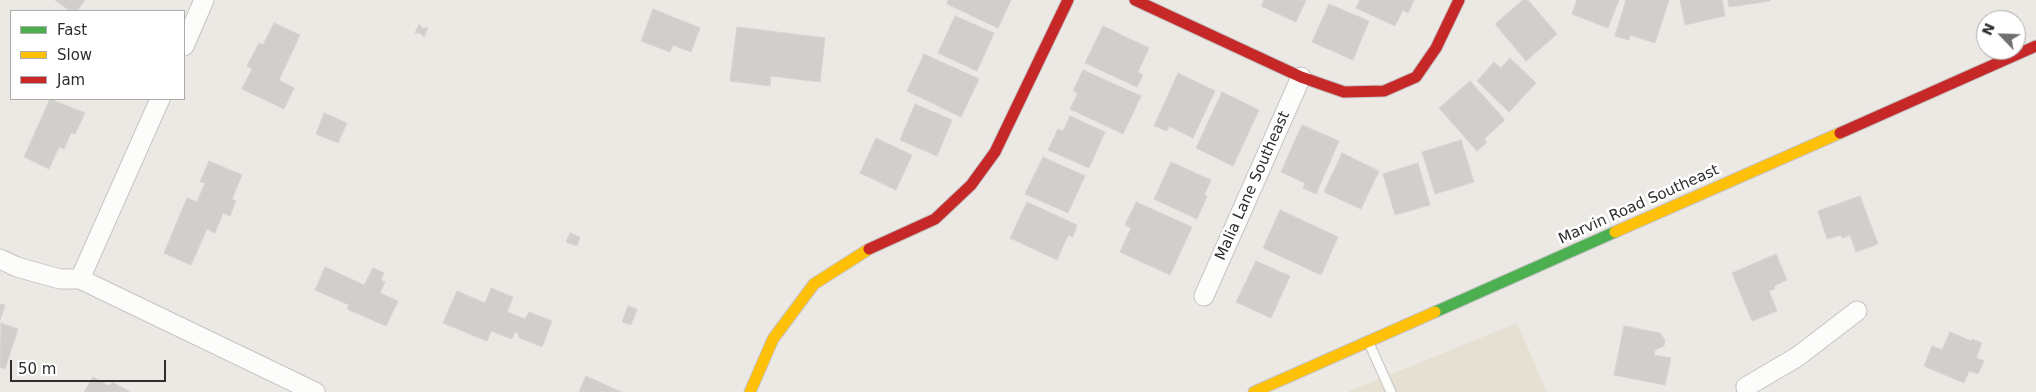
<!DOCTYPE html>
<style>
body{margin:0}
#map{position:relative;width:2036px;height:392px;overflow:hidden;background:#ece8e4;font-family:"DejaVu Sans",sans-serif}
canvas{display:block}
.legend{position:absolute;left:10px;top:10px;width:175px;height:90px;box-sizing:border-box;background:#fff;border:1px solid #ababab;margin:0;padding:6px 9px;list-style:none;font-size:15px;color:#2e2e2e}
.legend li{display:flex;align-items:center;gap:10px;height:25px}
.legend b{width:25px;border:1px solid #ababab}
.north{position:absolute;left:1976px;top:10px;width:50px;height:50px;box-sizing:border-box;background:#fff;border:1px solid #ababab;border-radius:50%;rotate:294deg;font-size:14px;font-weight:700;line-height:20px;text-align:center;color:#2e2e2e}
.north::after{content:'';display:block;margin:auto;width:18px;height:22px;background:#706f6e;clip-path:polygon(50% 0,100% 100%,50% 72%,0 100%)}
.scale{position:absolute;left:10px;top:360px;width:156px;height:22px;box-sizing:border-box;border:2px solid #2e2e2e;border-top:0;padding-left:6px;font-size:15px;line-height:18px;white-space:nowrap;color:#2e2e2e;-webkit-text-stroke:4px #fff;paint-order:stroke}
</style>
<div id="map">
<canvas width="2036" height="392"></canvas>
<ul class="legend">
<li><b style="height:6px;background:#4caf50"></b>Fast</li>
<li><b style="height:6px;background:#ffc107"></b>Slow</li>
<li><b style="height:6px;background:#c62828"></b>Jam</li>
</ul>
<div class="north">N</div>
<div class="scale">50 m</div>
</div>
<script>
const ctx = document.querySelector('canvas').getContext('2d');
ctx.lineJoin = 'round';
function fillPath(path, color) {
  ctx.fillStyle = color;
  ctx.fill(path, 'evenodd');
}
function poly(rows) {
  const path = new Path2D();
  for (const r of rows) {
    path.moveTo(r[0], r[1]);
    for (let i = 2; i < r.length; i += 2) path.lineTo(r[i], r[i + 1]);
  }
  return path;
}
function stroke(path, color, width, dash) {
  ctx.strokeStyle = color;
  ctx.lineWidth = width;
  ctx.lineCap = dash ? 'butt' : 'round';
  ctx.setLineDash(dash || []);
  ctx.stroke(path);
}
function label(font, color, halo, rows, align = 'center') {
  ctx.font = font + ' "DejaVu Sans",sans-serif';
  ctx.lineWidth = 5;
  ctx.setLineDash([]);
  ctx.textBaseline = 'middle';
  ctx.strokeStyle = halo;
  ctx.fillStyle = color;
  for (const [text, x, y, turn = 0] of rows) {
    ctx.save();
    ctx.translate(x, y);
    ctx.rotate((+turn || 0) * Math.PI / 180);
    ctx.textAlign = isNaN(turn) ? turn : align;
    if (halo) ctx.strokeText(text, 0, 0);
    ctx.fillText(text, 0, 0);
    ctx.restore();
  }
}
const education = poly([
 [1517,323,1547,392,1347,392]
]);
const building = poly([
 [55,0,85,0,77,11,70,11,55,0],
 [948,0,1011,0,998,28,947,4,948,0],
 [1264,0,1306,0,1296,22,1261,6,1264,0],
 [1360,0,1414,0,1408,13,1403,10,1395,26,1356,8,1360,0],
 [1523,0,1528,0,1557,34,1526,61,1495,24,1523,0],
 [1577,0,1619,0,1608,28,1572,14,1577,0],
 [1626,0,1669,0,1655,43,1630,35,1629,40,1615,36,1626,0],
 [1680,0,1722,0,1725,16,1685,25,1680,0],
 [1728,0,1770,0,1770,1,1729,7,1728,0],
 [1329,4,1369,21,1353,60,1312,42,1329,4],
 [653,9,700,28,691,52,673,45,670,52,641,41,653,9],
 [955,16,994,33,977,71,938,53,955,16],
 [274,23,300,35,279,80,294,88,284,109,242,89,252,69,247,66,259,43,263,45,274,23],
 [419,24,422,28,428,28,424,37,420,33,415,33,419,24],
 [1103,26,1149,48,1138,72,1143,75,1137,87,1085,63,1103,26],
 [737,27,825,38,820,82,771,76,770,86,730,81,737,27],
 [924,54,979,79,961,117,907,91,924,54],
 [1510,58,1536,83,1509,112,1477,81,1494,62,1501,68,1510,58],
 [1083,70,1141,96,1123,134,1070,109,1078,93,1073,91,1083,70],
 [1178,73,1215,91,1193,138,1169,126,1167,131,1154,126,1178,73],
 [1470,81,1505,120,1484,139,1487,142,1477,151,1439,108,1470,81],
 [1222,92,1259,110,1233,166,1196,148,1222,92],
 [50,99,85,113,75,134,71,133,64,149,59,147,49,169,24,157,50,99],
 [915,104,952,120,937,156,900,140,915,104],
 [324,113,347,123,338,143,316,134,324,113],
 [1070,116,1105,132,1089,168,1048,150,1058,129,1063,131,1070,116],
 [1302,125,1339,141,1316,194,1303,188,1305,183,1281,172,1302,125],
 [876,138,912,155,896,190,860,173,876,138],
 [1461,140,1474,182,1435,194,1422,152,1461,140],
 [1342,153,1379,171,1361,209,1324,192,1342,153],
 [1043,157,1085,176,1068,213,1025,194,1043,157],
 [209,161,242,175,232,199,236,201,230,216,223,213,215,233,207,229,191,265,164,253,187,198,197,202,205,183,200,182,209,161],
 [1171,162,1211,180,1204,195,1207,196,1197,219,1154,199,1171,162],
 [1418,163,1430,205,1395,215,1383,174,1418,163],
 [1860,196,1878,244,1856,252,1850,235,1842,238,1841,235,1827,239,1818,211,1860,196],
 [1027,202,1077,225,1073,237,1068,235,1057,260,1010,238,1027,202],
 [1136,202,1192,227,1170,275,1120,252,1131,228,1125,225,1136,202],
 [1280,210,1338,237,1321,275,1263,248,1280,210],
 [570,233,580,237,577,246,566,242,570,233],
 [1776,254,1787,280,1774,286,1775,289,1769,291,1777,311,1752,321,1732,273,1776,254],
 [1256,261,1290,276,1271,318,1236,302,1256,261],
 [325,267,364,285,373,268,384,273,381,280,385,282,380,293,398,301,386,326,347,309,349,305,315,290,325,267],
 [491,288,513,297,507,312,525,319,529,312,552,321,542,347,518,337,519,334,515,332,512,339,491,331,487,341,443,323,457,291,485,303,491,288],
 [0,304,5,305,0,320,0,304],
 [628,306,637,309,631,325,622,322,628,306],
 [1,323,18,329,5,369,0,367,1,323],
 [1624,326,1660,333,1665,340,1664,346,1655,350,1654,355,1671,358,1665,385,1614,375,1624,326],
 [1950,332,1971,341,1972,339,1982,343,1976,358,1984,361,1978,374,1969,371,1964,383,1924,366,1932,346,1942,350,1950,332],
 [586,376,621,392,579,392,586,376],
 [93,377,109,386,112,382,130,392,84,392,93,377]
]);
const lane = poly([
 [1369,343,1391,392]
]);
const street = poly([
 [184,46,204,0],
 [0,259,17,267,60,279,80,279,315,392],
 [80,279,160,99],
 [1204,296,1301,77],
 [1747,392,1746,387,1797,357,1857,311]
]);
const fast = poly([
 [1435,312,1615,232]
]);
const slow = poly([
 [1615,232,1840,133],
 [750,392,773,339,814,284,869,249],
 [1254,392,1435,312]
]);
const jam = poly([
 [1135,0,1301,77,1344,92,1384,91,1416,77,1436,48,1459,0],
 [1840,133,2036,46],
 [869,249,935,219,971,185,995,152,1068,0]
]);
const streetNames = [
 ["Malia Lane Southeast",1253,186,-66],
 ["Marvin Road Southeast",1639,205,-24]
];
fillPath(education, '#e6e0d3');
fillPath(building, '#d1cecb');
stroke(building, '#d7d4d0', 1);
stroke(lane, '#c5c4c5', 11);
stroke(street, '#c5c4c5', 21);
stroke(fast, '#c5c4c5', 13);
stroke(slow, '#c5c4c5', 13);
stroke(jam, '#c5c4c5', 13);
stroke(lane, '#fcfcfb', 9);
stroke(street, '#fcfcfb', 19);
stroke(fast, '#4caf50', 11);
stroke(slow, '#ffc107', 11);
stroke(jam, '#c62828', 11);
label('15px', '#2e2e2e', '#fff', streetNames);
</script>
